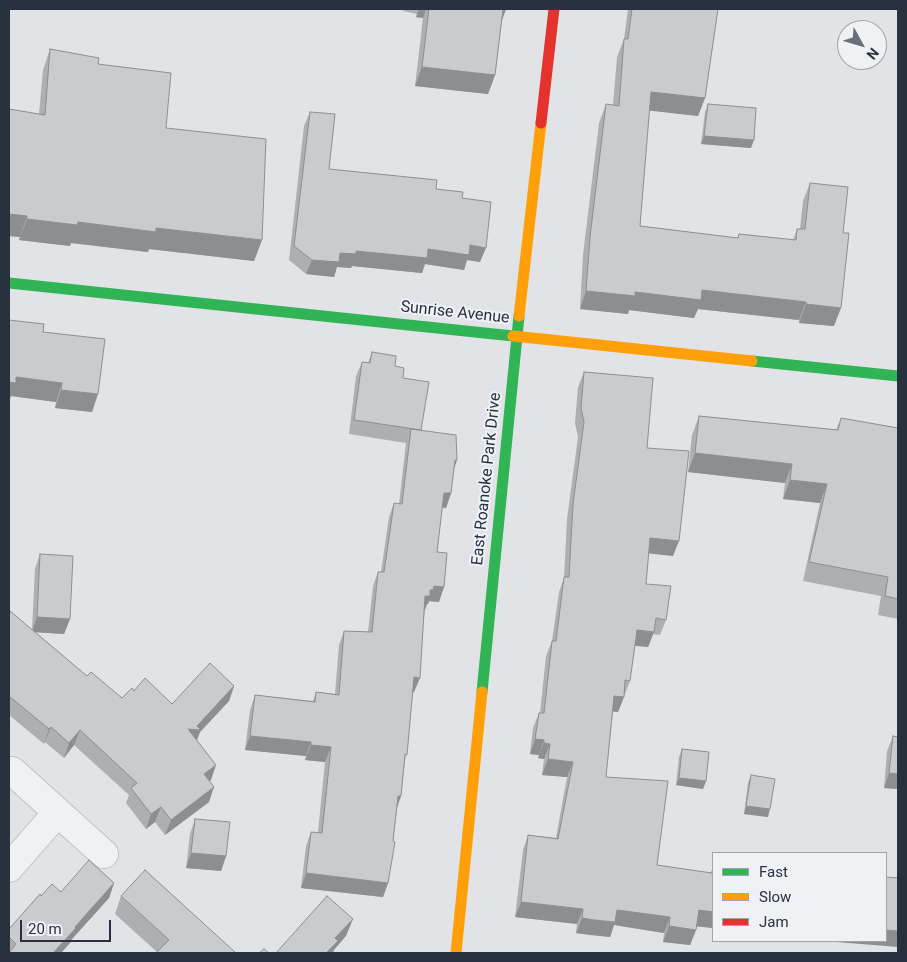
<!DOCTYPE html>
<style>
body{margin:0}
#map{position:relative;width:907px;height:962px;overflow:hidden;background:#e1e3e6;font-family:Roboto,sans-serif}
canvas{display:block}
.frame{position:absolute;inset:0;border:10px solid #28313e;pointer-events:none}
.legend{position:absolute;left:712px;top:852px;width:175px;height:90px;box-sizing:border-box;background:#eef2f5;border:1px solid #9fa5ac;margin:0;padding:6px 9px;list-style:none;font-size:15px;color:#28313e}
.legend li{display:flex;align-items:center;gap:10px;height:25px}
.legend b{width:25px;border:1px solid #9fa5ac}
.north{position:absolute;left:837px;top:20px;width:50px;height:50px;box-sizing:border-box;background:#eef2f5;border:1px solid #9fa5ac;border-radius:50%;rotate:129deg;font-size:14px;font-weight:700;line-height:20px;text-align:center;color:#28313e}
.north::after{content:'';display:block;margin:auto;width:18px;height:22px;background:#696f79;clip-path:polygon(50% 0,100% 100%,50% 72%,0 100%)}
.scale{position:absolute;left:20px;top:920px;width:91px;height:22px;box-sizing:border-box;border:2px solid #28313e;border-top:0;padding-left:6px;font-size:15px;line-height:18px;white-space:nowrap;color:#28313e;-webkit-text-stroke:4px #eef2f5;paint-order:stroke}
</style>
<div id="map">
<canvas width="907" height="962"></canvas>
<div class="frame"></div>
<ul class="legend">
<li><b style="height:6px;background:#30b455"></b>Fast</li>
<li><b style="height:6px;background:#ff9f0a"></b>Slow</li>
<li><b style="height:6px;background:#e5322d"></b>Jam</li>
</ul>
<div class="north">N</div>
<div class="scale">20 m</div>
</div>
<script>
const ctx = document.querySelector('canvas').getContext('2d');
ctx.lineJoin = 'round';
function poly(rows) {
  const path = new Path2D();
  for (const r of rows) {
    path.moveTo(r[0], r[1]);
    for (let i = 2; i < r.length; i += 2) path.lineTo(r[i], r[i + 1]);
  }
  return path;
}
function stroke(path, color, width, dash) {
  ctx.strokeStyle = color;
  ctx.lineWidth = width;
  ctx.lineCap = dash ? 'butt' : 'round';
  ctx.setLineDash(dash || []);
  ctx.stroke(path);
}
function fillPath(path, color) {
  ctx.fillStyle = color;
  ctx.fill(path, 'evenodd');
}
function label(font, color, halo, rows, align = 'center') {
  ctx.font = font + ' Roboto,sans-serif';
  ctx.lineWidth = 4;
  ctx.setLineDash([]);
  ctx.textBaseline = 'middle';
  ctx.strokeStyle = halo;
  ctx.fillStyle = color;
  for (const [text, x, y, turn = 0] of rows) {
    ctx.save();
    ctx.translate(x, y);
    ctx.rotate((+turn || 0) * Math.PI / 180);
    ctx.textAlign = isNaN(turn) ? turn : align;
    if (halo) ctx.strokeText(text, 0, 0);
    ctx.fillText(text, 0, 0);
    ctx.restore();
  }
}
const street = poly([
 [12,771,104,854],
 [9,868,57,813]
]);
const fast = poly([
 [9,283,513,336],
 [752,361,898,376],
 [482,692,519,316]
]);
const slow = poly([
 [519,316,541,123],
 [513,336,752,361],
 [456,953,482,692]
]);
const jam = poly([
 [541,123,554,9]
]);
const wall = poly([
 [403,9,506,9,502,20,495,75,488,94,415,86,423,18,416,17,417,14,403,11],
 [628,9,718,9,705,98,698,116,649,110,640,226,737,238,739,234,793,240,797,229,800,229,803,201,810,183,834,326,799,323,799,320,698,309,694,318,629,310,628,314,580,309,583,255,599,123,606,104,613,105,617,57,624,39],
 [50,49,98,64,166,128,262,240,254,261,149,249,148,252,71,243,70,246,19,240,20,237,9,236,9,109,39,114,43,70],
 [708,104,751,148,701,144,705,112],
 [310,112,329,169,436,189,462,198,480,262,467,260,464,270,425,264,422,273,352,266,351,268,337,267,334,277,306,274,289,260,304,126],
 [9,320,43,332,92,412,55,408,56,402,11,396,9,401],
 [372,352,395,366,403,378,421,431,453,471,451,493,446,508,442,507,437,552,439,602,429,601,428,604,427,604,425,610,414,692,413,692,401,796,397,808,388,883,383,897,301,888,306,846,311,832,318,832,325,762,305,760,306,756,245,750,250,710,255,695,313,701,316,692,335,694,339,645,344,631,368,632,373,586,378,572,381,572,389,517,394,503,399,504,406,443,349,434,356,376,362,362,368,363],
 [584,372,647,448,673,556,649,553,646,584,666,620,660,635,653,634,648,647,635,646,630,681,618,712,613,711,606,777,657,865,711,873,713,866,713,928,696,926,696,930,690,945,663,942,664,933,614,925,610,937,588,935,576,933,577,924,515,917,523,850,528,835,556,838,567,777,542,775,544,759,538,758,539,755,530,754,533,728,539,713,540,713,546,656,552,641,559,592,564,578,567,519,578,437,575,423,578,387],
 [699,416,836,430,841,418,898,428,898,619,878,615,881,596,803,581,820,503,783,499,785,483,688,472,692,435],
 [40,554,70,619,64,634,35,632,87,676,122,698,134,691,172,704,234,686,229,701,200,732,197,740,211,780,209,781,209,802,165,835,155,822,146,829,126,803,129,795,74,745,64,758,45,742,44,744,9,715,9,614,10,611,32,630,35,569],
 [893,736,898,737,898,789,884,788,887,751],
 [682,749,706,781,703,789,676,785,679,757],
 [751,775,768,817,744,814,748,783],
 [195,819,226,856,221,871,186,868,190,834],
 [114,883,109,898,72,939,70,943,9,953,9,929,41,896,61,892],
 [121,896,236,953,157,952,115,914]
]);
const shadedWall = poly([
 [419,9,426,9,423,18,416,17],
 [503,9,506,9,499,28],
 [422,67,495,75,488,94,415,86],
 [651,92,705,98,698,116,644,110],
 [704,136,754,140,751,148,701,144],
 [9,214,27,216,20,237,9,236],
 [27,219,78,222,156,228,262,240,254,261,149,249,148,252,71,243,70,246,19,240],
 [470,245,486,248,480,262,467,260,464,270,425,264,422,273,352,266,351,268,337,267,334,277,306,274,312,260,340,253,356,251,428,249],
 [702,290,806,302,799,320,698,309,694,318,629,310,628,314,580,309,586,291,635,292],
 [806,304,841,308,834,326,799,323],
 [16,377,62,383,56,402,11,396,9,401,9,382],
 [61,390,98,394,92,412,55,408],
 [695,453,792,464,785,483,688,472],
 [455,460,457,460,452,475],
 [790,480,827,484,820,503,783,499],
 [444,493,451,493,446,508,439,507],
 [650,538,679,541,673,556,645,553],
 [434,586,444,587,439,602,429,601,428,604,427,604,425,610,425,596],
 [37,617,70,619,64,634,32,632],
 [637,630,654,632,648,647,631,645],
 [414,677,420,678,414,692,409,691],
 [234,686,229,701,200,732,195,745,188,729,197,726],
 [614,696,624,697,618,712,609,711],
 [51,727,45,742,44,744,49,729],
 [80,730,74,745,64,758,69,743],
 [250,736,311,742,306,756,245,750],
 [535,739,544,740,539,755,530,754],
 [544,743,550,744,544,759,538,758],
 [311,745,331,747,325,762,305,760],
 [548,759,573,762,567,777,542,775],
 [216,765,211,780,199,789,204,774],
 [889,773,898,774,898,789,884,788],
 [679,778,706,781,703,789,676,785],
 [214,787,209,802,165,835,171,820],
 [398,796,401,796,396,810],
 [746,806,770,809,768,817,744,814],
 [161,807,155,822,146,829,151,814],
 [191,853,226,856,221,871,186,868],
 [306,873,388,883,383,897,301,888],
 [114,883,109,898,72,939,70,943,61,953,53,953,75,927],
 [521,902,583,909,577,924,515,917],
 [617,910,670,917,664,933,614,925,610,937,576,933,582,918],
 [699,910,713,912,713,928,693,926],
 [353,919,346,936,334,950,333,953,326,953,335,938],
 [669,926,696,930,690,945,663,942],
 [886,930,898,931,898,947,824,941,886,941]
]);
const building = poly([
 [429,9,503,9,495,75,422,67,429,9],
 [632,9,718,9,705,98,651,92,640,226,738,238,739,234,796,240,797,229,805,229,810,183,848,187,843,233,849,233,841,308,806,304,806,302,702,290,701,300,635,292,635,296,586,291,590,237,606,104,619,106,624,39,628,39,632,9],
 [50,49,99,58,98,64,171,73,166,128,266,139,262,240,156,228,156,232,78,222,77,225,27,219,27,216,9,214,9,109,45,115,50,49],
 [708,104,756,108,754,140,704,136,708,104],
 [310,112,335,114,329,169,437,180,436,189,463,192,462,198,491,202,486,248,470,245,469,255,428,249,427,258,356,251,356,254,340,253,339,262,312,260,294,246,310,112],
 [9,320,44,324,43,332,105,339,98,394,61,390,62,383,16,377,16,383,9,382,9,320],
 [372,352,396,356,395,366,404,368,403,378,429,382,421,430,354,420,362,362,370,363,372,352],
 [584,372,653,378,647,448,689,451,679,541,650,538,646,584,671,586,666,620,656,618,654,632,637,630,630,681,625,680,624,697,614,696,606,777,668,781,657,865,712,873,713,866,713,912,699,910,696,930,669,926,670,917,617,910,615,922,594,920,582,918,583,909,521,902,528,835,558,839,573,762,548,759,550,744,544,743,544,740,535,739,539,713,544,713,552,641,556,641,564,577,569,577,573,504,584,422,581,408,584,372],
 [699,416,838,430,841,418,898,428,898,599,885,596,888,577,809,562,827,484,790,480,792,464,695,453,699,416],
 [411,429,456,435,457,460,455,460,451,493,444,493,437,552,447,553,444,587,434,586,433,590,430,590,430,596,425,596,420,678,414,677,407,755,405,754,401,796,398,796,393,841,395,842,388,883,306,873,311,832,322,833,331,747,311,745,311,742,250,736,255,695,315,702,316,692,339,695,344,631,372,632,378,572,384,572,394,503,402,504,411,429],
 [40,554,73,556,70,619,37,617,40,554],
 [10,611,87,676,91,672,122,698,132,688,134,691,145,678,172,704,210,663,234,686,197,726,201,730,188,729,216,765,204,774,214,787,171,820,161,807,151,814,131,788,137,783,80,730,69,743,51,727,49,729,9,696,9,619,10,611],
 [893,736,898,737,898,774,889,773,893,736],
 [682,749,709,752,706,781,679,778,682,749],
 [751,775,775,779,770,809,746,806,751,775],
 [195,819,230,822,226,856,191,853,195,819],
 [89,860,114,883,75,927,76,928,53,953,9,953,16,944,9,937,9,929,40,894,41,896,52,884,61,892,89,860],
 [145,870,236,953,156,953,169,940,121,896,145,870],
 [886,877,898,878,898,931,886,930,886,877],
 [327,896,353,919,335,938,338,941,326,953,276,953,327,896],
 [264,949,269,953,259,953,264,949]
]);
const streetNames = [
 ["Sunrise Avenue",455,313,6],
 ["East Roanoke Park Drive",487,479,-84]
];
stroke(street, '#bfc1c4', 30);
stroke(street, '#f0f1f2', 28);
stroke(fast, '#30b455', 11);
stroke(slow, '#ff9f0a', 11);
stroke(jam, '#e5322d', 11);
fillPath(wall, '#adafb1');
fillPath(shadedWall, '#8d8e90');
fillPath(building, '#c9cbce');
stroke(building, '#8d8e90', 1);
label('16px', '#28313e', '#eef2f5', streetNames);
</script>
